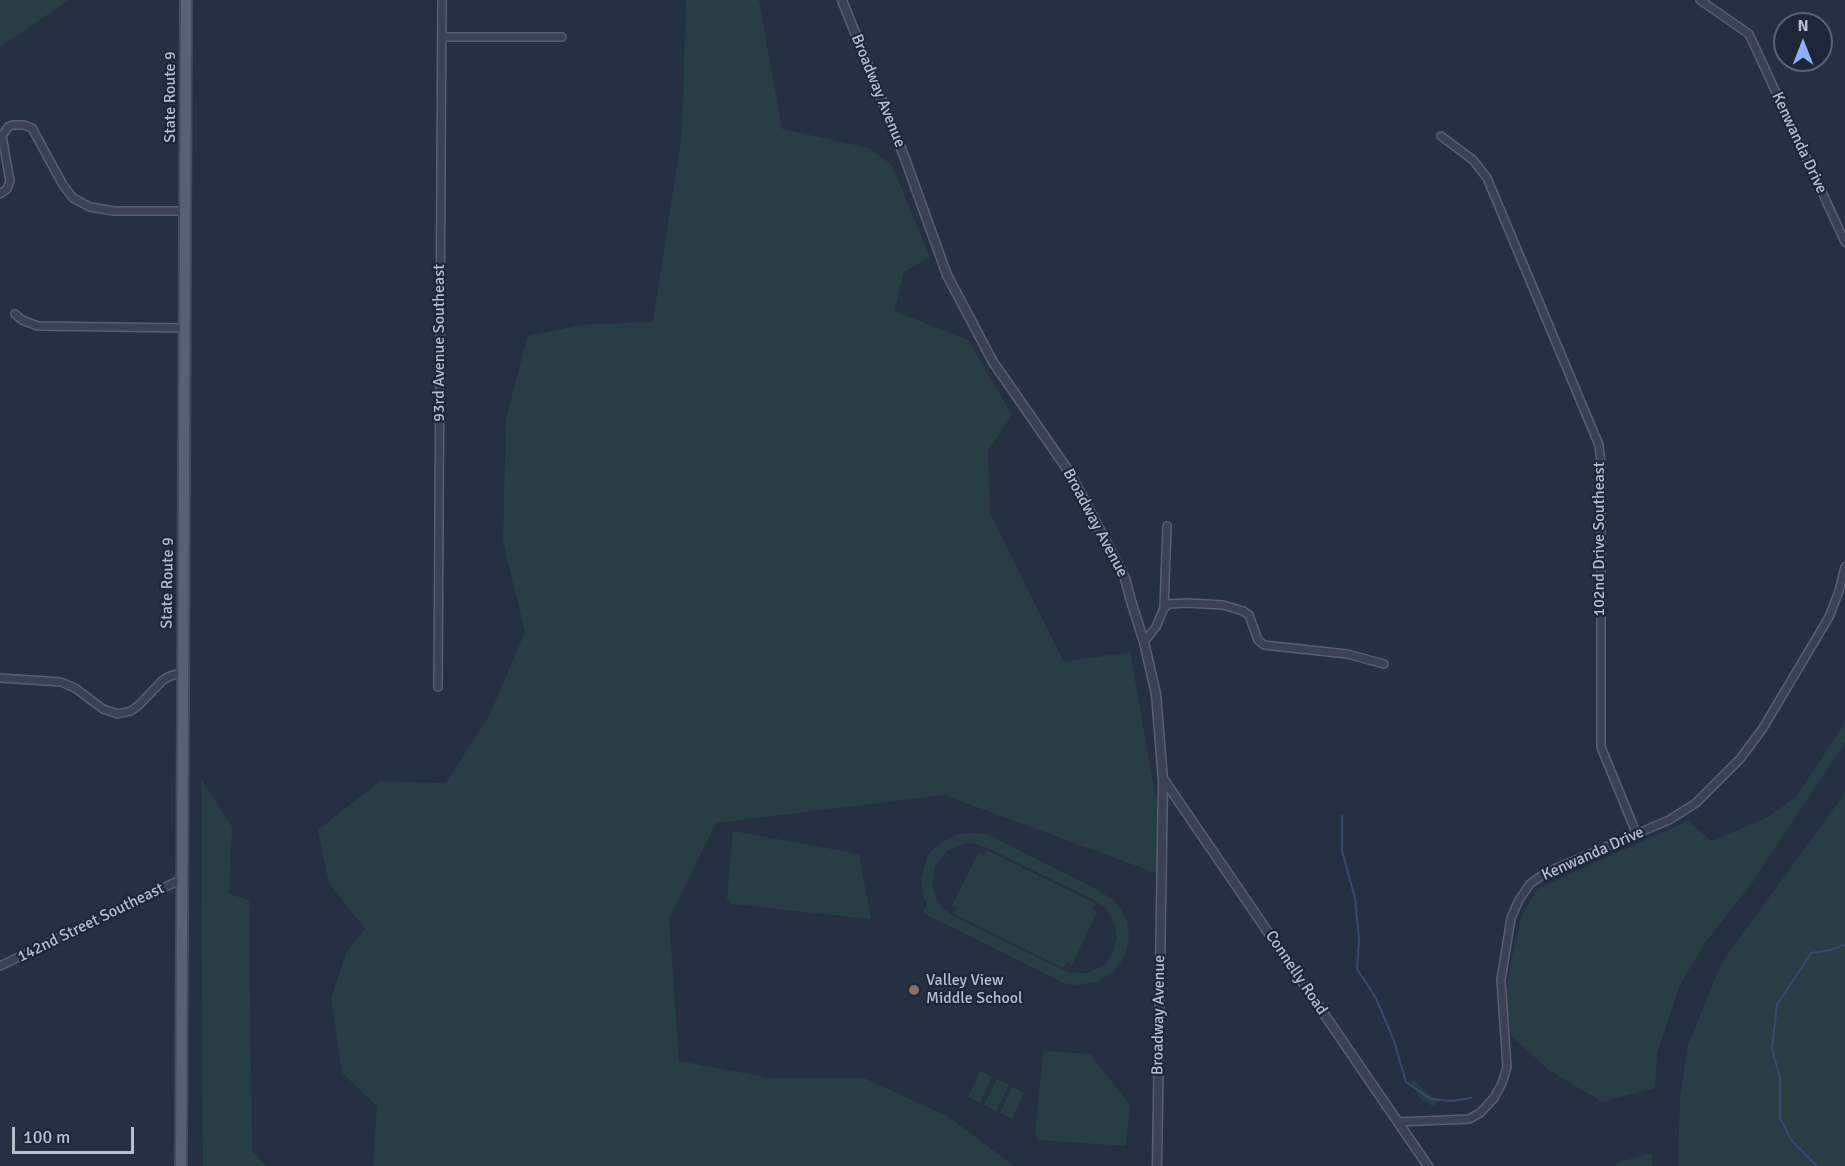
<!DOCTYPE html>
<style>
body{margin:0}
#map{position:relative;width:1845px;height:1166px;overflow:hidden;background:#253043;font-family:Signika,sans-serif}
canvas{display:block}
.north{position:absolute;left:1773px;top:12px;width:60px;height:60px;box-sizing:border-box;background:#1e2738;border:2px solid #5b6373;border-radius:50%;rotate:0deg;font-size:16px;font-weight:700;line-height:24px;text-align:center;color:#b7becc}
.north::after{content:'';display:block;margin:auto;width:21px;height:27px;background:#8cb0fc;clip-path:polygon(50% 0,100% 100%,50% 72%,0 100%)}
.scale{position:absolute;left:12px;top:1127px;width:122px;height:27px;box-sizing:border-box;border:3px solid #b7becc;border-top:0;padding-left:8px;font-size:18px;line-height:21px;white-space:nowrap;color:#b7becc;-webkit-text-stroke:4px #1e2738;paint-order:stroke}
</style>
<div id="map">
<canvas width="1845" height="1166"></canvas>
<div class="north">N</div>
<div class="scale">100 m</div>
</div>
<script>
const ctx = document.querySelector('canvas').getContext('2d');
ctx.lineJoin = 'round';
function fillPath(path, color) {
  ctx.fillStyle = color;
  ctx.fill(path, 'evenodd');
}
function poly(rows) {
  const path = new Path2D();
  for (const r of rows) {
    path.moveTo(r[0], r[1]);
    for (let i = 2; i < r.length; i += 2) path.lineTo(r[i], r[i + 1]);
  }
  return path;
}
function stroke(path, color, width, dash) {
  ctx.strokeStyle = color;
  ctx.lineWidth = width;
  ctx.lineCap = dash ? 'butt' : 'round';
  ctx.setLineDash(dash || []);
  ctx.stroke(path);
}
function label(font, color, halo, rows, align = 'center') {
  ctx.font = font + ' Signika,sans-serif';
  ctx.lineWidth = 4.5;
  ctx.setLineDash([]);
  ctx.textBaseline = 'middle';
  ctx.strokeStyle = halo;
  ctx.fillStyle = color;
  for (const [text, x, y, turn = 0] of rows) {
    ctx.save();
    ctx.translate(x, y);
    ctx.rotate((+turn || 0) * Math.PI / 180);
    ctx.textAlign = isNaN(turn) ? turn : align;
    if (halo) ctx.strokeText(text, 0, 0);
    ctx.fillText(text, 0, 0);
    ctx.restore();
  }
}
const green = poly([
 [0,0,69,0,0,47],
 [686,0,759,0,782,129,869,148,892,165,930,257,904,272,894,311,968,340,1012,415,988,450,990,513,1064,662,1130,652,1162,833,1156,873,944,795,716,823,669,919,679,1061,771,1078,864,1078,947,1116,1014,1166,373,1166,377,1106,342,1073,331,998,346,953,365,929,329,883,318,830,380,781,446,783,490,714,525,632,503,541,506,418,528,336,581,325,653,322,682,133],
 [1845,723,1845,742,1752,883,1704,944,1680,985,1657,1054,1655,1088,1602,1102,1549,1070,1511,1036,1506,1002,1510,966,1522,915,1537,889,1688,821,1711,841,1764,819,1796,797],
 [201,779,232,827,229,894,249,900,252,1151,267,1166,203,1166],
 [1845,793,1845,1166,1678,1166,1680,1097,1688,1045,1722,962],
 [733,831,859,854,871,919,731,904,727,899],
 [970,833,980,833,991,836,1098,890,1113,900,1120,908,1127,921,1129,936,1127,949,1121,962,1114,971,1097,982,1074,985,1064,983,923,913,927,904,924,898,921,880,927,857,935,847,945,840,959,834],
 [973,843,988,848,1095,901,1106,908,1115,924,1117,937,1114,951,1104,965,1087,973,1068,972,953,916,943,908,937,901,932,885,935,867,947,851,964,844],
 [986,850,1095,903,1092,909,1097,912,1072,965,1066,962,1063,968,954,914,957,908,952,906,979,852,984,855],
 [1045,1051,1090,1054,1130,1105,1126,1146,1039,1140,1035,1135,1043,1053],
 [980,1071,992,1077,980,1103,968,1097],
 [997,1079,1009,1085,996,1111,984,1105],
 [1412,1079,1437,1101,1436,1106,1432,1106,1419,1098,1411,1082],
 [1012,1087,1024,1093,1012,1119,1000,1113],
 [1652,1153,1652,1166,1616,1166,1616,1163]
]);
const stream = poly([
 [1342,816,1342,851,1355,898,1359,940,1357,969,1376,998,1394,1041,1406,1082,1431,1099,1452,1101,1471,1098],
 [1817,1166,1792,1141,1780,1118,1780,1078,1772,1049,1777,1005,1811,953,1830,950,1845,945]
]);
const minor = poly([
 [1700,0,1749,34,1845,242],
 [442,37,562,37],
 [1441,136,1473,160,1487,178,1599,445,1601,464,1601,747,1637,835],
 [0,194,7,189,10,181,2,136,8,127,13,125,24,125,32,128,63,185,73,198,90,207,114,211,186,211],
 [15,314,22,320,38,326,185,328],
 [1164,608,1167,526],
 [1144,642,1156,627,1164,608,1169,604,1187,603,1223,605,1243,611,1249,615,1258,640,1264,645,1347,654,1384,664],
 [0,678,61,682,75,688,103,709,118,714,131,711,139,705,162,681,168,677,182,672],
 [438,687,442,0],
 [0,966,182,879],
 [1398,1122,1469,1119,1480,1113,1494,1098,1502,1083,1507,1067,1501,980,1511,918,1519,900,1530,884,1545,873,1669,820,1696,803,1740,759,1763,728,1829,617,1839,591,1845,567]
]);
const tertiary = poly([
 [842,0,904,156,947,275,993,362,1070,473,1125,578,1131,601,1144,642,1156,694,1163,780,1157,1166],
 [1164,780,1428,1166]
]);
const primary = poly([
 [181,1166,186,0]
]);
const markers = [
 [914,990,6,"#8d6e63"]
];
const streetNames = [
 ["Broadway Avenue",878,91,68],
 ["State Route 9",171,97,-90],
 ["Kenwanda Drive",1799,143,65],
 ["93rd Avenue Southeast",440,343,-90],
 ["Broadway Avenue",1095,523,62],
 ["102nd Drive Southeast",1600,539,-90],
 ["State Route 9",168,583,-89],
 ["Kenwanda Drive",1593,854,-24],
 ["142nd Street Southeast",91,923,-26],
 ["Connelly Road",1296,973,56],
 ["Broadway Avenue",1159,1015,-89]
];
const poiNames = [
 ["Valley View",926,981],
 ["Middle School",926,999]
];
fillPath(green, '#273f44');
stroke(stream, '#384a6b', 2);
stroke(minor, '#586070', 10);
stroke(tertiary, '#586070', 11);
stroke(primary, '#444b5c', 14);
stroke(minor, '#3a4253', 7);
stroke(tertiary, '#3a4253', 8);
stroke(primary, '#586173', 10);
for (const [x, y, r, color] of markers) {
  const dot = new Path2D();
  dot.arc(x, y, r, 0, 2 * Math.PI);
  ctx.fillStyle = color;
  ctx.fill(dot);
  stroke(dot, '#1e2738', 2);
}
label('16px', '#b7becc', '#1e2738', streetNames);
label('16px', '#b7becc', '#1e2738', poiNames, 'left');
</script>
